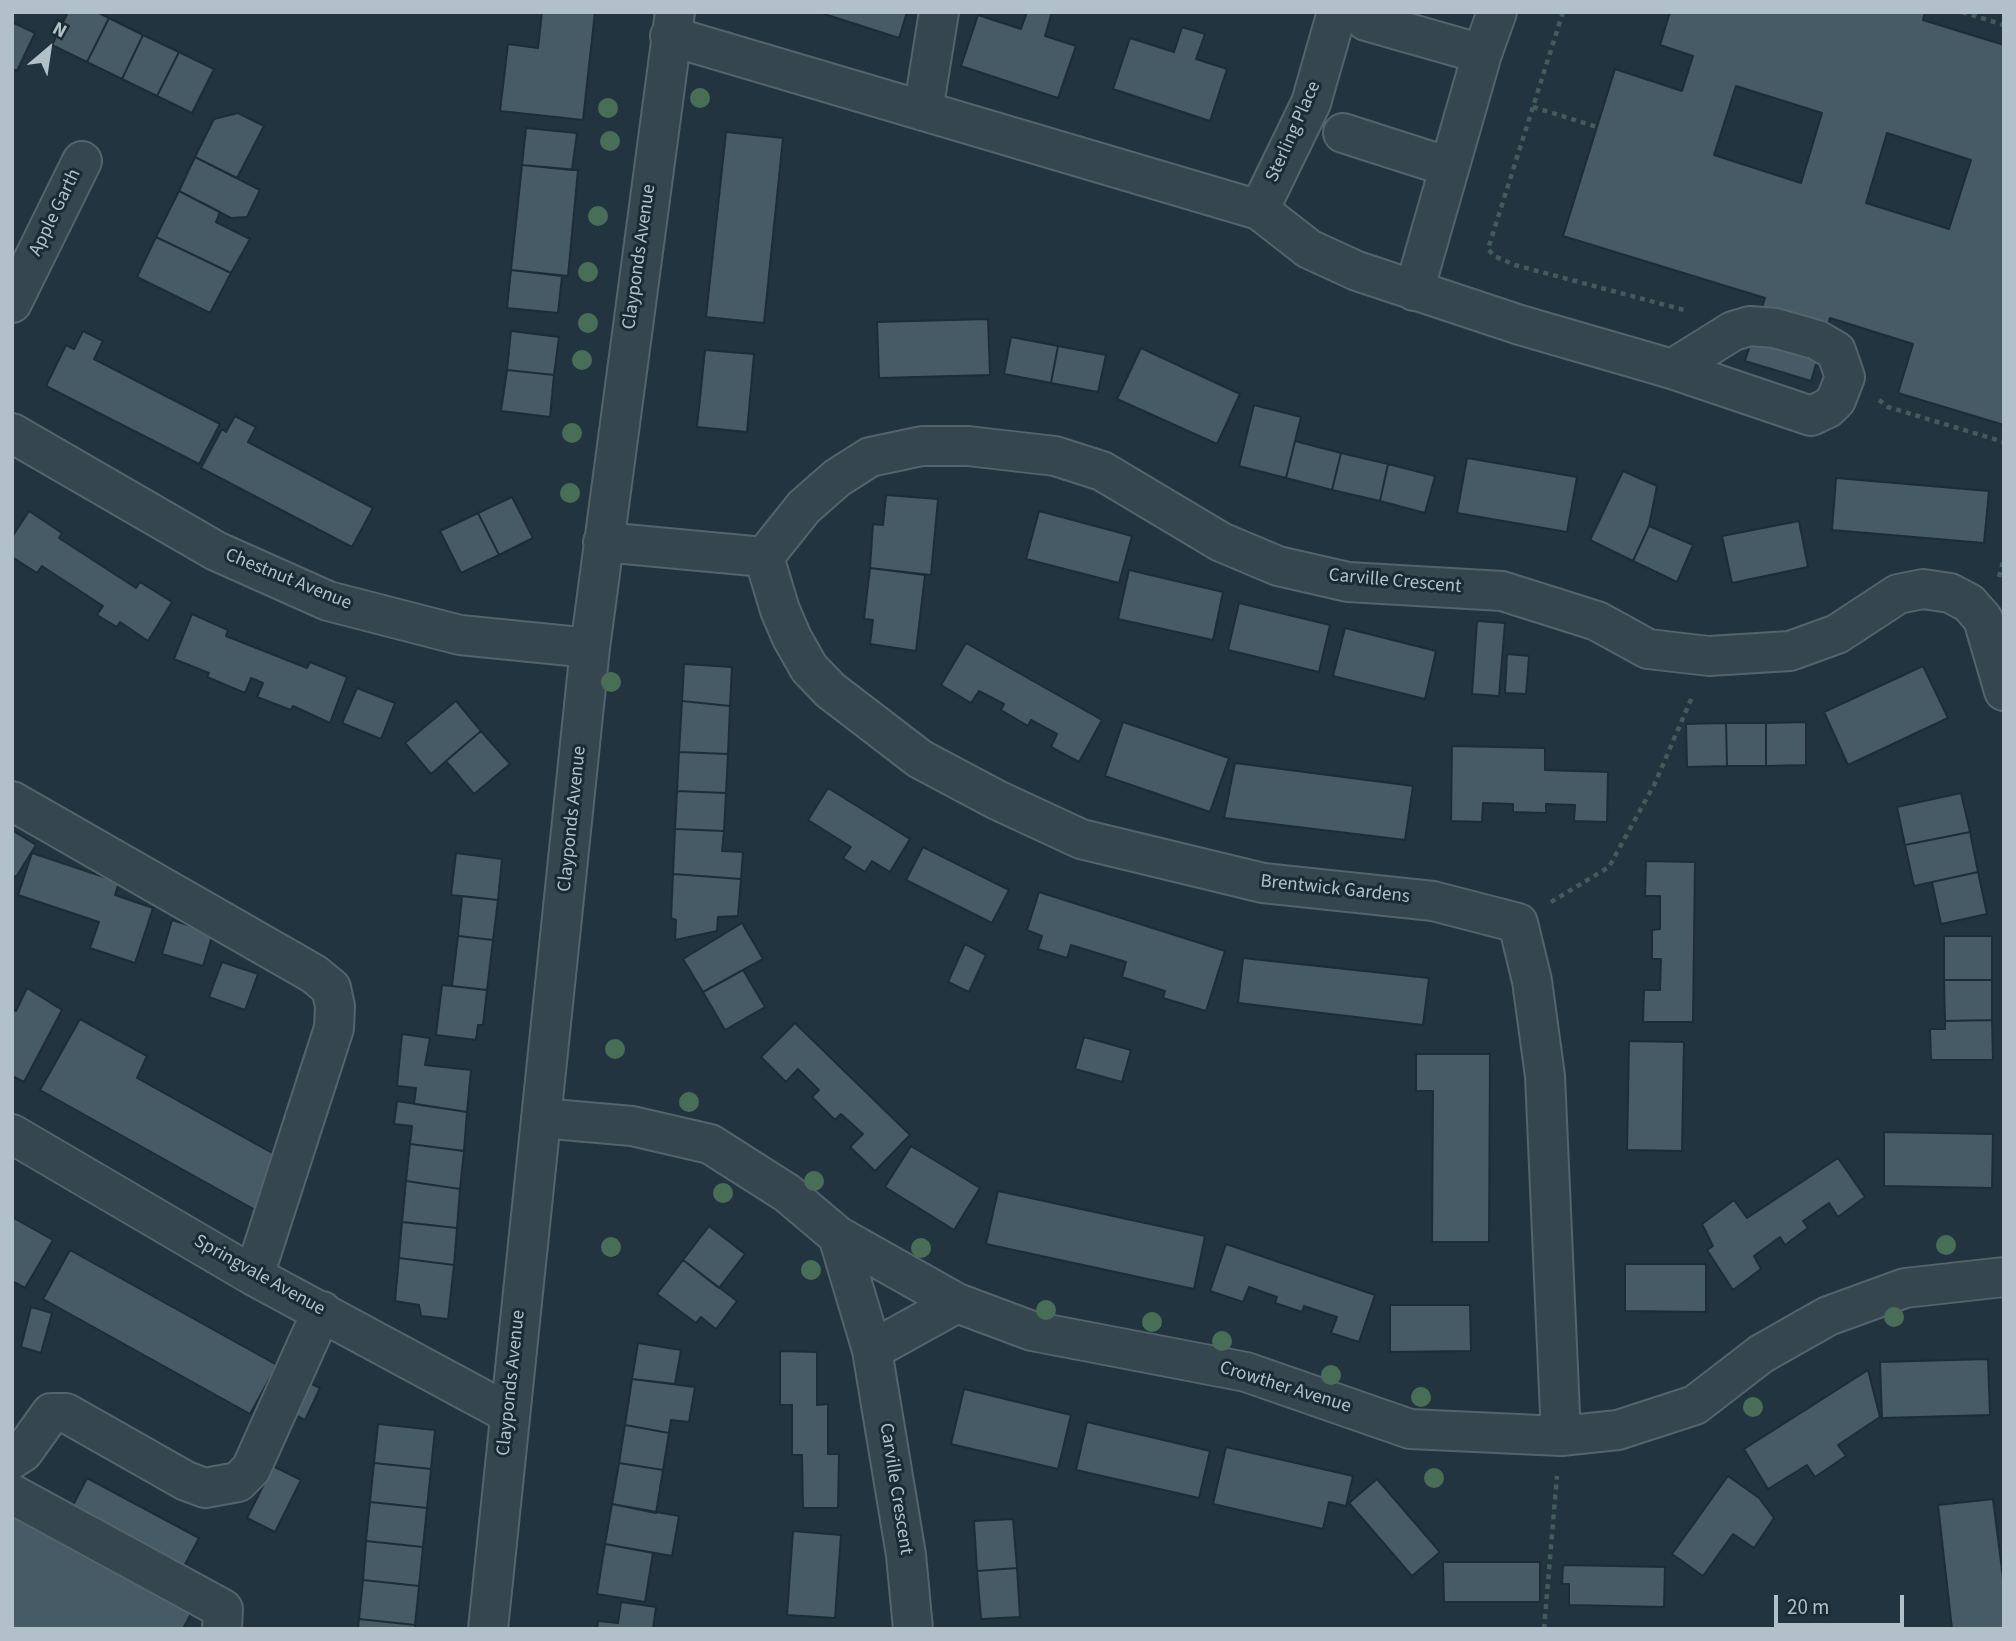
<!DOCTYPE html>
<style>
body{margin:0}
#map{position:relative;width:2016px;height:1641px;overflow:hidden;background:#223440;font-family:"Source Sans 3",sans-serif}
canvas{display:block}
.frame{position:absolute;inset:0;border:14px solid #b2c0ca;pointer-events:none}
.north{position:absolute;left:14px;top:14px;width:70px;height:70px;-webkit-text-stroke:5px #1b2b34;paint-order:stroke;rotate:29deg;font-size:19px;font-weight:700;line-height:28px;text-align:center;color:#b2c0ca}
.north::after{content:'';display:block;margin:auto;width:24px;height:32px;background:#b2c0ca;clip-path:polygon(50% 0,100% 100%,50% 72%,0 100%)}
.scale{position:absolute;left:1774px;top:1595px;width:130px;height:32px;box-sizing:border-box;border:4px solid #b2c0ca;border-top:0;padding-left:9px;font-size:21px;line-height:24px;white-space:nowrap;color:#b2c0ca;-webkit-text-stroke:5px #1b2b34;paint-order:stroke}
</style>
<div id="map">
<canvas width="2016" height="1641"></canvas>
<div class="frame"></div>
<div class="north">N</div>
<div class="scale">20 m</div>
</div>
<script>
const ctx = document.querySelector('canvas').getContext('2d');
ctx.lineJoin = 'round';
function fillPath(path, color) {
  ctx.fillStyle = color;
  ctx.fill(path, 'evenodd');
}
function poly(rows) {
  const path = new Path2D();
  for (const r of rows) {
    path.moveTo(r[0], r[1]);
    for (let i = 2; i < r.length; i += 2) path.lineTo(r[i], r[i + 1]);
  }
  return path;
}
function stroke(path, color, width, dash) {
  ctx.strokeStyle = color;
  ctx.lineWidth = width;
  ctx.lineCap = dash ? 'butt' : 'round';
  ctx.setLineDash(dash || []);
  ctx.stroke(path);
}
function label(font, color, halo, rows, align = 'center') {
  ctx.font = font + ' "Source Sans 3",sans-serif';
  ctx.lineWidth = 6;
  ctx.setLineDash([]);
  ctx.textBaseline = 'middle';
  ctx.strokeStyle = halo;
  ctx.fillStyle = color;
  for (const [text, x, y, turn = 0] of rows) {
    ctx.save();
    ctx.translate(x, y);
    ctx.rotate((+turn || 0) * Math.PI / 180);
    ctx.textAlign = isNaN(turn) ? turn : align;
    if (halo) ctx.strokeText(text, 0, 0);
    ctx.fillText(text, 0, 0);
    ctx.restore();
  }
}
const building = poly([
 [68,12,97,12,109,18,87,62,52,45,68,12],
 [542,12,595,12,583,120,500,111,508,44,538,48,542,12],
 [818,12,907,12,899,38,818,12],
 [1027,12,1052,12,1045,36,1076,46,1058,98,961,66,978,15,1021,29,1027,12],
 [1670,12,1925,12,1923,20,2004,45,2004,425,1898,393,1913,344,1830,318,1811,381,1745,361,1765,298,1563,236,1615,69,1682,91,1693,56,1660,45,1670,12],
 [1736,86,1822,113,1801,183,1714,155,1736,86],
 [1887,133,1971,160,1949,229,1866,203,1887,133],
 [109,18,143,35,122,79,87,62,109,18],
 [12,22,35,33,17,71,12,69,12,22],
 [1182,27,1205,34,1196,59,1227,69,1210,121,1113,89,1130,38,1174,52,1182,27],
 [143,35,179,52,157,96,122,79,143,35],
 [179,52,214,69,192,113,157,96,179,52],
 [238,113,264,126,237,178,195,157,214,119,238,113],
 [526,128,577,133,572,170,522,165,526,128],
 [726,132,783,138,764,323,706,317,726,132],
 [195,157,260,190,247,217,231,218,179,191,195,157],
 [522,165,578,170,568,276,511,270,522,165],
 [179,191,220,212,216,222,250,239,231,273,156,237,179,191],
 [156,237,231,273,210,313,137,277,156,237],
 [511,270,562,276,558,313,507,308,511,270],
 [988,319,990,375,879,378,877,322,988,319],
 [83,331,103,341,94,359,220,424,199,464,46,386,66,345,74,349,83,331],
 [511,331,559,337,554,375,507,370,511,331],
 [1011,337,1058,346,1051,383,1004,374,1011,337],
 [1058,346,1106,355,1098,392,1051,383,1058,346],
 [1141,348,1240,394,1217,444,1117,399,1141,348],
 [705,350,754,354,747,432,697,427,705,350],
 [507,370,554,375,550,417,501,411,507,370],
 [1254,405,1301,417,1286,478,1239,466,1254,405],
 [235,416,256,427,248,442,373,508,352,547,201,468,222,429,226,432,235,416],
 [1295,441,1341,453,1332,490,1286,478,1295,441],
 [1341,453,1388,464,1380,501,1332,490,1341,453],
 [1467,458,1577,477,1567,532,1457,513,1467,458],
 [1388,464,1435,476,1425,513,1380,501,1388,464],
 [1623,471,1657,486,1649,526,1633,561,1590,540,1623,471],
 [1836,478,1989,491,1984,543,1832,530,1836,478],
 [886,495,938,499,931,575,870,568,873,524,883,525,886,495],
 [512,497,533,538,499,555,478,513,512,497],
 [29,511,62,533,59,538,136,588,140,582,172,602,148,641,120,622,117,627,97,615,103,606,42,566,37,573,12,557,12,537,29,511],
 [1039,511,1132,536,1119,583,1026,559,1039,511],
 [478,513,499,555,461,573,440,531,478,513],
 [1799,521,1808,567,1732,583,1722,536,1799,521],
 [1649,526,1693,545,1677,582,1633,561,1649,526],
 [870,568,925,575,916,651,870,644,873,620,864,619,870,568],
 [1129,570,1223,592,1213,640,1118,619,1129,570],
 [1239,603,1330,625,1319,672,1228,650,1239,603],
 [192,614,228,630,226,636,307,668,310,662,347,677,330,723,293,706,291,710,257,697,263,683,251,678,245,693,207,677,209,673,174,659,192,614],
 [1477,621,1505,623,1499,696,1472,694,1477,621],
 [1345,628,1436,651,1425,699,1333,676,1345,628],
 [966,643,1102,720,1079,762,1051,747,1057,734,1031,720,1028,726,1001,710,1004,704,979,691,971,703,941,685,966,643],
 [1507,654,1529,656,1526,694,1505,693,1507,654],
 [684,664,732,667,730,706,682,701,684,664],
 [1923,666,1948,718,1848,765,1824,712,1923,666],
 [357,688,395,703,381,739,342,723,357,688],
 [456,701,481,731,431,774,405,743,456,701],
 [682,701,730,706,728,754,679,752,682,701],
 [1123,722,1229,758,1210,812,1105,776,1123,722],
 [1806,722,1806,765,1766,766,1766,723,1806,722],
 [1726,723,1727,766,1687,767,1686,724,1726,723],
 [1726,723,1766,723,1766,766,1727,766,1726,723],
 [481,731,510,764,474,794,446,761,481,731],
 [1452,746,1545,748,1545,770,1608,772,1607,822,1574,821,1575,805,1546,804,1546,813,1513,812,1513,804,1483,803,1482,822,1451,821,1452,746],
 [679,752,728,754,726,793,677,791,679,752],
 [1235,763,1413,786,1405,840,1224,818,1235,763],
 [828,788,910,839,890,872,872,861,865,872,843,858,851,847,808,820,828,788],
 [677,791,726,793,724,831,675,829,677,791],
 [1961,793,1970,832,1905,845,1897,807,1961,793],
 [675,829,724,831,722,851,743,852,741,879,673,874,675,829],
 [12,830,36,845,16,877,12,875,12,830],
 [1970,832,1978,872,1914,886,1905,845,1970,832],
 [923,847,1009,890,992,923,906,880,923,847],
 [32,853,119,882,115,895,153,908,135,963,90,948,99,922,18,895,32,853],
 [456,853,502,859,498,900,451,895,456,853],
 [1646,861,1695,862,1693,1022,1643,1022,1644,990,1660,990,1661,959,1652,959,1652,930,1660,929,1660,896,1645,896,1646,861],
 [1978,872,1987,914,1941,924,1932,882,1978,872],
 [673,874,741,879,738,916,718,917,717,931,675,940,676,920,671,918,673,874],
 [1039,892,1225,951,1206,1011,1163,998,1165,991,1122,977,1126,962,1071,945,1067,958,1038,949,1042,936,1027,930,1039,892],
 [462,896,498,900,493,940,458,936,462,896],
 [172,920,213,933,203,966,162,954,172,920],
 [742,923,763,959,703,992,683,959,742,923],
 [458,936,493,940,487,990,452,986,458,936],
 [1944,936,1992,936,1992,980,1944,980,1944,936],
 [965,944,986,955,969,992,948,982,965,944],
 [1243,958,1429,978,1423,1025,1238,1003,1243,958],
 [222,962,258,974,245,1010,209,997,222,962],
 [743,970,765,1007,725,1030,703,992,743,970],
 [1944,980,1992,980,1992,1020,1945,1021,1944,980],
 [442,985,487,990,483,1025,478,1025,476,1040,436,1035,442,985],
 [27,988,62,1010,24,1082,12,1076,12,1009,16,1011,27,988],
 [80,1019,147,1056,137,1078,283,1159,266,1216,40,1090,80,1019],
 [1992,1020,1993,1060,1931,1060,1930,1029,1945,1029,1945,1021,1992,1020],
 [795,1023,910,1135,875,1171,850,1147,863,1134,841,1114,835,1120,812,1097,819,1090,798,1069,786,1082,761,1057,795,1023],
 [402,1034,430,1038,425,1065,471,1070,467,1112,414,1104,416,1088,397,1086,402,1034],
 [1084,1037,1131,1050,1122,1082,1075,1069,1084,1037],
 [1629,1041,1684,1042,1682,1151,1627,1150,1629,1041],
 [1416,1054,1490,1054,1489,1242,1432,1242,1433,1091,1416,1091,1416,1054],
 [397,1101,467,1112,464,1151,410,1144,412,1126,394,1124,397,1101],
 [1884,1132,1993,1134,1992,1188,1884,1186,1884,1132],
 [410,1144,464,1151,460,1189,406,1181,410,1144],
 [911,1146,980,1188,954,1230,885,1187,911,1146],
 [1838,1158,1865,1197,1838,1217,1829,1203,1803,1221,1808,1228,1785,1245,1780,1237,1754,1256,1761,1269,1733,1290,1707,1250,1713,1246,1702,1224,1734,1200,1747,1218,1838,1158],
 [406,1181,460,1189,457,1228,402,1222,406,1181],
 [998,1191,1205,1236,1194,1289,986,1244,998,1191],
 [12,1217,53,1240,25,1288,12,1281,12,1217],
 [402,1222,457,1228,454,1265,399,1258,402,1222],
 [709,1226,745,1254,719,1288,683,1260,709,1226],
 [1226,1244,1375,1295,1359,1342,1331,1333,1337,1317,1304,1306,1302,1312,1275,1303,1277,1297,1249,1287,1243,1302,1210,1291,1226,1244],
 [70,1250,277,1365,250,1414,43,1299,70,1250],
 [399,1258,454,1265,448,1319,421,1316,419,1305,395,1301,399,1258],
 [683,1260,737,1301,716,1329,701,1317,696,1323,657,1294,683,1260],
 [1625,1264,1706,1264,1706,1312,1625,1311,1625,1264],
 [1390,1305,1470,1305,1471,1351,1390,1352,1390,1305],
 [31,1307,52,1313,41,1353,21,1347,31,1307],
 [638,1343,681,1350,675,1384,632,1379,638,1343],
 [780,1351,817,1352,817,1405,828,1404,828,1454,839,1454,838,1508,803,1508,802,1455,792,1455,792,1405,780,1405,780,1351],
 [1988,1359,1990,1415,1882,1418,1880,1362,1988,1359],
 [1868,1370,1880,1417,1838,1445,1846,1456,1815,1477,1807,1465,1768,1489,1744,1449,1868,1370],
 [632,1379,695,1387,689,1422,671,1420,669,1433,625,1425,632,1379],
 [304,1380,320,1388,305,1420,289,1411,304,1380],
 [964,1389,1071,1415,1058,1469,951,1444,964,1389],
 [1087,1422,1210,1451,1199,1498,1076,1470,1087,1422],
 [378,1424,435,1430,431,1469,374,1463,378,1424],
 [625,1425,669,1433,663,1470,619,1463,625,1425],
 [1226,1447,1353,1476,1346,1506,1329,1502,1323,1529,1213,1504,1226,1447],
 [374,1463,431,1469,427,1508,370,1502,374,1463],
 [619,1463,663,1470,656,1513,612,1504,619,1463],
 [273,1466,301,1480,275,1532,247,1518,273,1466],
 [1728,1476,1759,1498,1774,1518,1754,1548,1733,1534,1703,1576,1672,1554,1728,1476],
 [87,1478,199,1538,182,1570,70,1511,87,1478],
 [1377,1479,1440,1552,1412,1576,1349,1503,1377,1479],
 [1993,1499,2004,1586,2004,1629,1952,1629,1938,1505,1993,1499],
 [370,1502,427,1508,423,1547,366,1541,370,1502],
 [612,1504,679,1516,672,1556,605,1544,612,1504],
 [12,1511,193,1610,183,1629,12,1629,12,1511],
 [1013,1519,1017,1568,977,1571,974,1521,1013,1519],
 [793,1531,841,1535,835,1618,787,1615,793,1531],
 [366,1541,423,1547,419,1586,363,1580,366,1541],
 [605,1544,653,1553,645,1602,597,1594,605,1544],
 [1443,1562,1540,1562,1540,1602,1444,1602,1443,1562],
 [1563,1565,1665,1567,1664,1607,1569,1605,1569,1584,1562,1584,1563,1565],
 [1017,1568,1020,1617,981,1619,977,1571,1017,1568],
 [363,1580,419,1586,415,1625,359,1619,363,1580],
 [621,1602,656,1607,653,1629,597,1629,598,1621,618,1623,621,1602],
 [359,1619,415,1625,415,1629,358,1629,359,1619]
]);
const path = poly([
 [1563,12,1488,249,1494,256,1515,265,1688,311],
 [1962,12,2004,25],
 [1533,107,1597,127],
 [1879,400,1888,407,2004,442],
 [1999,577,2004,558],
 [1551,902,1609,867,1655,783,1692,697],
 [1544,1629,1557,1476]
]);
const minor = poly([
 [1366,21,1482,54],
 [670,36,1259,210,1309,249,1357,271,1520,325,1672,369,1733,331,1750,326,1775,328,1817,340,1836,351,1845,377,1836,400,1828,408,1811,416,1672,369],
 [923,111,939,12],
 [1343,133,1449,167],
 [1259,210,1311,103,1337,12],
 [1414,291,1482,54,1497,12],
 [12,303,82,161],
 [12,433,216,551,328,601,460,635,590,648],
 [603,542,764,557],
 [764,557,780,610,792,638,809,668,830,690,920,759,997,800,1081,839,1263,883,1433,901,1518,923,1532,981,1545,1076,1561,1436],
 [764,557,804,507,837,478,870,457,922,446,968,446,1055,456,1102,471,1221,542,1278,566,1348,582,1502,591,1597,621,1648,649,1709,656,1790,651,1837,634,1898,594,1923,589,1950,593,1969,603,1983,619,2004,691],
 [12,801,314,974,331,988,335,1006,334,1028,254,1276],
 [541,1118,632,1126,710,1144,787,1193,838,1236,957,1303,1032,1331,1246,1372,1410,1429,1561,1436,1618,1430,1695,1405,1761,1354,1828,1316,1905,1288,2004,1277],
 [12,1134,254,1276,508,1413],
 [838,1236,872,1350,906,1555,913,1629],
 [872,1350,957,1303],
 [12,1459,23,1452,51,1413,66,1413,186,1481,205,1488,238,1482,251,1469,322,1311],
 [12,1494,223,1609,222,1629],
 [488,1629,590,648,675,12]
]);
const trees = [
 [700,98],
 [608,108],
 [610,141],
 [598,216],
 [588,272],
 [588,323],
 [582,360],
 [572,433],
 [570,493],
 [611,682],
 [615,1049],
 [689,1102],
 [814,1181],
 [723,1193],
 [1946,1245],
 [611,1247],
 [921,1248],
 [811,1270],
 [1046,1310],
 [1894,1317],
 [1152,1322],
 [1222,1341],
 [1331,1375],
 [1421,1397],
 [1753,1407],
 [1434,1478]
];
const streetNames = [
 ["Sterling Place",1294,132,-66],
 ["Apple Garth",56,213,-64],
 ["Clayponds Avenue",640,257,-82],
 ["Chestnut Avenue",288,580,22],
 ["Carville Crescent",1395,582,5],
 ["Clayponds Avenue",573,819,-84],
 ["Brentwick Gardens",1335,890,6],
 ["Springvale Avenue",259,1276,29],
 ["Clayponds Avenue",512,1383,-84],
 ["Crowther Avenue",1285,1388,17],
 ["Carville Crescent",895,1489,81]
];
fillPath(building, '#465b66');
stroke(building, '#1d2d36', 2);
stroke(minor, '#54636d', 42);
stroke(path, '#425c5a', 4.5, [5, 5]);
stroke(minor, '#36464f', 38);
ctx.fillStyle = '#486e57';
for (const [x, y] of trees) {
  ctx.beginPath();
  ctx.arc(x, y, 10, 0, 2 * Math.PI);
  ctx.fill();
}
label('19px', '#b2c0ca', '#1b2b34', streetNames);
</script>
